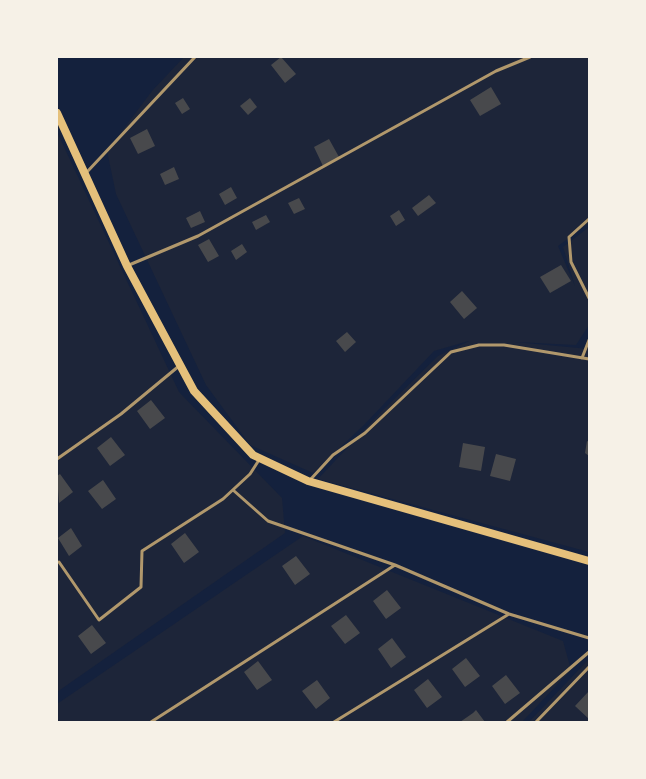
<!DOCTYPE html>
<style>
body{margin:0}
#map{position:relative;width:646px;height:779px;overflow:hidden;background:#14213d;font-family:"Fira Sans Condensed",sans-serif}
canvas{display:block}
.frame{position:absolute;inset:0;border:58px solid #f6f1e7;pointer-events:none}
</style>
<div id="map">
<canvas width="646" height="779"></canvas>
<div class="frame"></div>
</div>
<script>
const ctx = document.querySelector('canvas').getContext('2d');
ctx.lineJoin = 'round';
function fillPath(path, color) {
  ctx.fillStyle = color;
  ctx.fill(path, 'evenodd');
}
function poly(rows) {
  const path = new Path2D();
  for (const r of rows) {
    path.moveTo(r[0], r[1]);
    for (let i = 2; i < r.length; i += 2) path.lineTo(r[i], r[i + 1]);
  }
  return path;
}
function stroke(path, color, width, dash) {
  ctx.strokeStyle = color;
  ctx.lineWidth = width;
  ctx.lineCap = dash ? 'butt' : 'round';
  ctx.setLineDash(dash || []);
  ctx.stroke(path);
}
const green = poly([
 [184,57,589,57,589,223,558,246,575,286,563,247,589,227,589,325,576,345,515,342,589,349,589,552,318,479,380,413,438,356,469,341,434,351,364,425,313,473,250,445,206,385,116,194,107,151,152,91],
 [57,132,179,392,282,498,285,533,57,692],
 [303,536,563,641,571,670,522,722,57,722,57,704],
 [589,659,589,722,529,722]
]);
const building = poly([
 [281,57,296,74,285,83,271,65],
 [491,87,501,104,480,116,470,100],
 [183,98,190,109,182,114,175,103],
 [250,98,257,107,248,115,240,106],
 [147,129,155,146,138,154,130,138],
 [329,139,339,157,323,166,314,147],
 [174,167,179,179,165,185,160,174],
 [231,187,237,198,225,205,219,194],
 [429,195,436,203,418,216,412,208],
 [299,198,305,209,294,214,288,203],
 [399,210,405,220,396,226,390,216],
 [200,211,205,222,191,228,186,218],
 [266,215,270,222,256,230,252,222],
 [209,239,219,256,208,262,198,245],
 [242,244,247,252,236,260,231,251],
 [561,265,571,281,550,293,540,277],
 [462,291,477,308,464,319,450,302],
 [347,332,356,342,345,352,336,341],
 [151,400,165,418,150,429,137,411],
 [111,437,125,455,110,466,97,448],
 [587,441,589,442,589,456,585,453],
 [463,443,485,447,481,471,459,467],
 [496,454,516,459,510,481,490,476],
 [60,474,73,492,59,503,57,476],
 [103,480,116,499,102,509,88,491],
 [71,528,82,546,69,556,58,538],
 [185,533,199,552,184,563,171,544],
 [296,556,310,574,295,585,282,566],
 [387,590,401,608,386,619,373,601],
 [346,615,360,633,345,644,331,626],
 [92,625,106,643,91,654,78,636],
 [392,638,406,657,391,668,378,649],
 [466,658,480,676,465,687,452,669],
 [258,661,272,680,257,690,244,672],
 [506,675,520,693,505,704,492,686],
 [428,679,442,697,427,708,414,690],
 [317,680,330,698,316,709,302,691],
 [589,691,589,719,575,706],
 [476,710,485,722,460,722,473,713]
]);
const service = poly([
 [86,173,195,57],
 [589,219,569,237,571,262,589,298],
 [129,265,198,236,496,71,530,57],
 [582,358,589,340],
 [57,459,121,414,179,366],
 [310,480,333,455,365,433,451,352,479,345,504,345,589,359],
 [233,490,268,521,395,565],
 [59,562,99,620,141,587,142,551,223,499,250,474,259,460],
 [151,722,395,565,509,614,589,638],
 [334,722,509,614],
 [507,722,589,652],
 [536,722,589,667]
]);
const secondary = poly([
 [57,113,127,266,194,391,253,455,308,481,589,561]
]);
fillPath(green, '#1d2539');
fillPath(building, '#48494c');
stroke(service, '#b1986c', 3);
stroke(secondary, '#e5c07b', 8);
</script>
